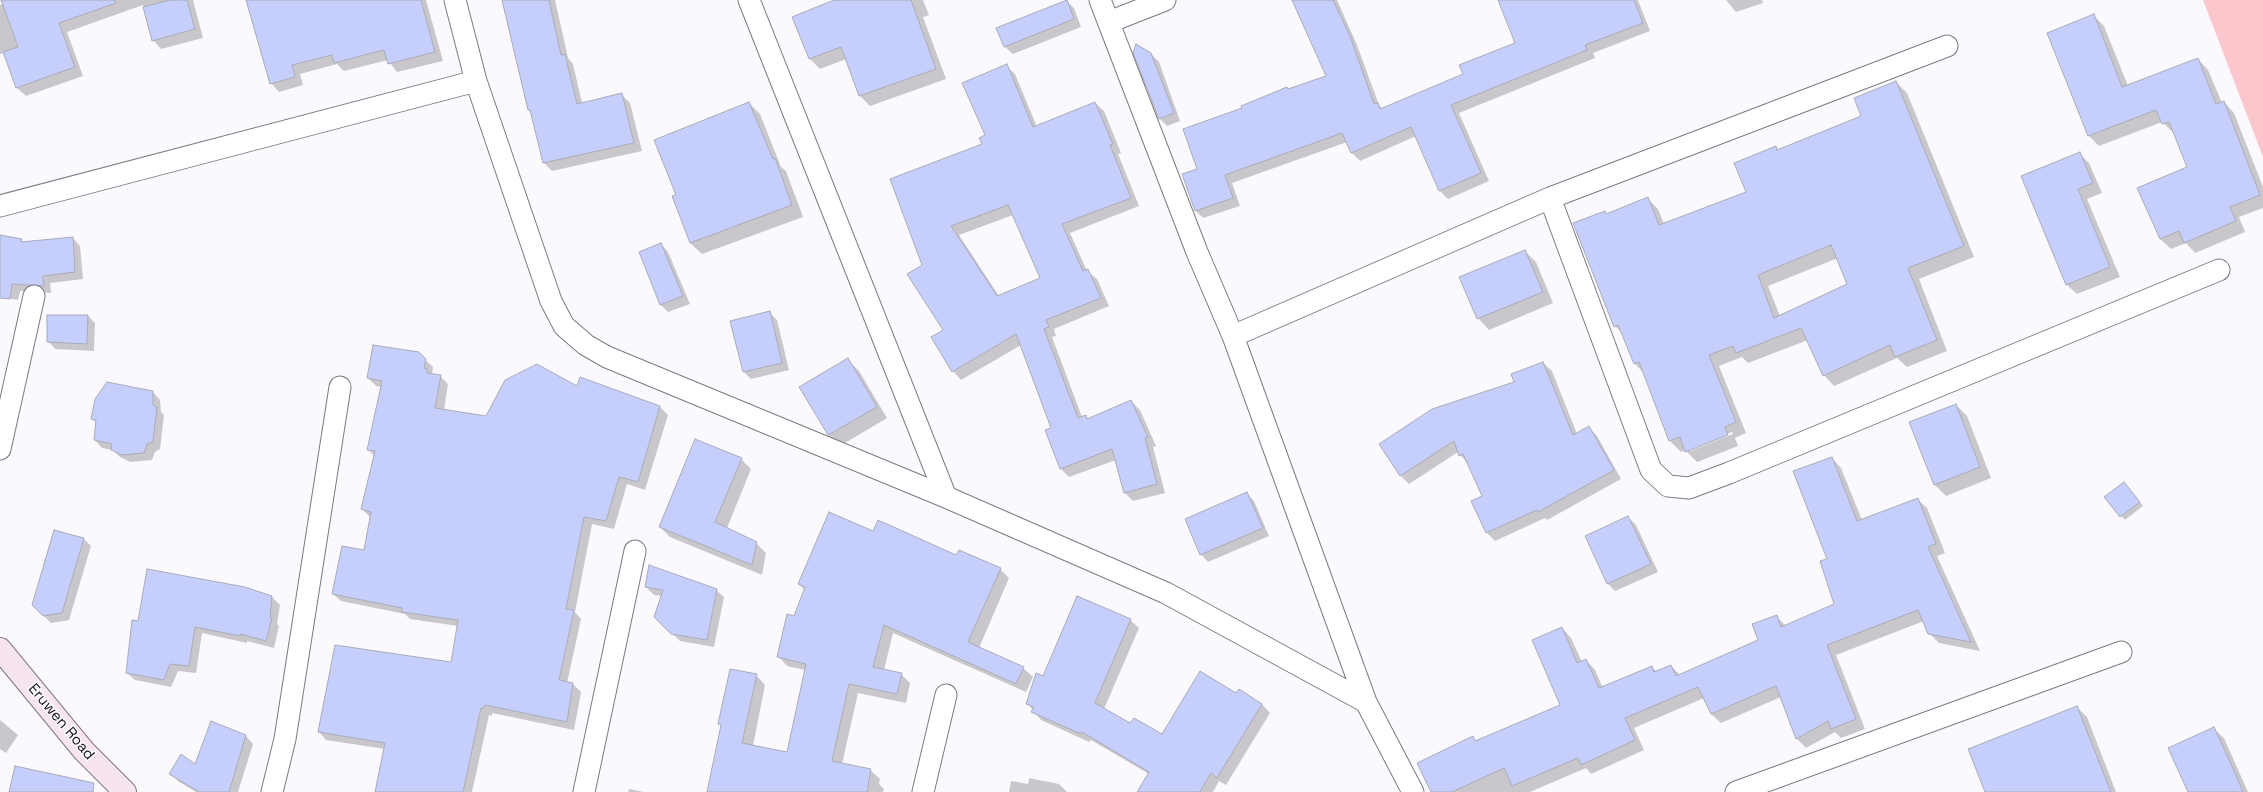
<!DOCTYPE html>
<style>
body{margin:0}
canvas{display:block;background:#fbf9fe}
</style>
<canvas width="2263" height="792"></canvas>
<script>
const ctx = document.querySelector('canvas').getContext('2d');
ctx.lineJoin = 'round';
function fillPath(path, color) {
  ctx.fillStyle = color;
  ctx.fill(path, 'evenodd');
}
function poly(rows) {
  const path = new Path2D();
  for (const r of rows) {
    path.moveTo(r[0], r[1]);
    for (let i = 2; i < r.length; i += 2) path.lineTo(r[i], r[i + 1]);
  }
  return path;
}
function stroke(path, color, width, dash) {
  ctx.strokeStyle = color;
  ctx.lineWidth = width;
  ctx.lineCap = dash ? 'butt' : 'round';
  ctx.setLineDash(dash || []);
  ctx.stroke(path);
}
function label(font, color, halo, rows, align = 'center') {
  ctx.font = font + ' "Space Grotesk",sans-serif';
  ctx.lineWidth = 3.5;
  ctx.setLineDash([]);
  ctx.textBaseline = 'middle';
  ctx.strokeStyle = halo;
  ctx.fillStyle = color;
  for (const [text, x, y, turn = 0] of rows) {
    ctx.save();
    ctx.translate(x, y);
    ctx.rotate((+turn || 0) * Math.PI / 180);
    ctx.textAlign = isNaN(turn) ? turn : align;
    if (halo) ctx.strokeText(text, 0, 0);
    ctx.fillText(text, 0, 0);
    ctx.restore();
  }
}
const green = poly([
 [2203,0,2263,0,2263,157]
]);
const shadow = poly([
 [14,0,193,0,203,38,161,49,153,40,143,5,67,32,83,76,26,96,17,88,4,53,0,54,0,5],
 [247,0,426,0,443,61,397,72,388,60,344,71,337,64,300,74,303,85,279,92,271,83],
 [503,0,555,0,568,58,573,64,582,103,621,94,630,103,642,151,552,171,544,163,532,113,528,110],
 [836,0,923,0,929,15,923,17,946,79,870,106,860,96,846,59,820,69,810,59,793,17],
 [1304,0,1337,0,1357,45,1379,105,1383,109,1464,74,1516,43,1499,0,1638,0,1650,31,1593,53,1595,58,1459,113,1489,181,1448,199,1440,191,1416,136,1360,161,1352,153,1347,142,1232,183,1240,206,1203,218,1195,210,1198,170,1243,109,1327,76],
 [1726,0,1762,0,1763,3,1736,12],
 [1067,1,1074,8,1081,27,1013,54,1005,47,998,28],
 [2094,16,2104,26,2128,86,2198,59,2208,70,2222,103,2224,102,2234,113,2263,187,2263,208,2239,217,2245,232,2195,253,2186,243,2171,249,2160,239,2188,168,2175,134,2162,122,2099,146,2089,136,2048,33],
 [1151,54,1159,62,1180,121,1167,126,1159,118],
 [1006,66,1015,74,1037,127,1095,103,1104,111,1121,153,1118,154,1139,206,1070,233,1087,271,1097,279,1109,306,1054,329,1056,336,1052,337,1082,417,1085,416,1089,419,1131,401,1140,410,1156,446,1153,447,1165,493,1133,501,1124,492,1116,460,1069,477,1060,468,1053,428,1021,345,961,380,953,371,945,330,923,265,983,145],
 [1013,215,1041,278,999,296,959,235],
 [1896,82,1907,93,1974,257,1919,279,1947,351,1907,367,1897,358,1834,386,1824,375,1808,340,1748,363,1742,357,1719,366,1746,433,1735,438,1738,446,1697,462,1685,450,1681,452,1670,441,1644,373,1635,364,1623,334,1615,326,1604,212,1607,214,1647,198,1658,209,1664,224,1747,192,1776,147,1779,150,1863,116],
 [1838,258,1848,285,1780,316,1768,286],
 [1732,432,1733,434,1690,451,1690,448],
 [749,103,760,114,781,167,786,171,803,217,702,254,690,243,677,195],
 [2079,153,2089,163,2102,193,2087,199,2120,277,2077,294,2067,285],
 [0,236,21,240,24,243,73,238,80,246,83,279,50,283,51,293,20,291,18,300,0,297],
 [661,244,668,252,690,304,668,312,661,305,640,253],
 [1525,251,1536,262,1553,303,1489,330,1478,318],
 [769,312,777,320,789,370,751,379,743,371],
 [88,316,95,323,94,351,55,349,48,341],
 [418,353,433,367,432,375,440,376,448,384,444,410,487,417,578,387,581,378,660,407,668,415,645,490,627,484,614,529,592,524,575,612,581,619,567,683,573,684,581,692,574,730,492,713,492,716,489,715,472,792,376,792,385,749,326,740,319,732,451,663,458,626,410,619,405,614,341,601,333,594,364,551,370,517,362,509,374,456,368,449,381,387,376,386,368,378],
 [848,360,859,371,887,418,840,446,828,435],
 [1543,363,1552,371,1577,434,1589,428,1597,436,1621,479,1547,520,1545,518,1495,541,1487,533,1472,502,1483,496,1468,464,1458,452,1409,484,1401,476,1380,444,1516,382],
 [153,392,160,400,161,412,164,415,160,449,155,452,152,460,130,462,120,457,113,450,102,448,95,440,96,423,92,419],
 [1956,405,1967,416,1991,478,1946,496,1935,485],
 [1832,458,1841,468,1862,520,1917,499,1927,508,1945,553,1937,556,1980,651,1939,643,1929,633,1924,621,1836,655,1865,729,1841,738,1835,732,1806,748,1797,739,1781,697,1721,723,1711,714,1704,698,1634,728,1644,750,1591,774,1586,768,1530,792,1432,792,1472,738,1476,742,1562,705,1562,628,1571,638,1582,662,1586,660,1595,670,1603,688,1652,667,1657,672,1671,666,1680,675,1759,640,1776,616,1786,626,1835,605,1828,559],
 [741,459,751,469,727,528,756,543,766,553,762,575,670,537,660,527],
 [2127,486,2143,506,2125,520,2106,497],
 [1247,494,1254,501,1269,536,1208,562,1201,554],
 [1628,517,1636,525,1658,572,1615,591,1608,584,1586,537],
 [54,532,84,539,91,546,69,620,51,623,33,605],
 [873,532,1000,569,1009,578,979,648,1023,668,1033,677,1026,692,893,633,884,670,901,674,910,683,906,703,858,693,842,764,870,770,880,779,879,784,884,789,883,792,708,792,722,727,719,724,756,675,765,685,753,746,788,753,805,670,787,666,778,656,805,590,799,584],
 [646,587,716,590,724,597,714,647,680,641,655,617,662,596,654,595],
 [244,588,272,597,280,605,277,624,279,626,274,648,247,641,247,643,202,633,196,673,178,671,171,687,135,680,127,673,139,622],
 [1130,620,1139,628,1104,709,1130,725,1162,735,1236,695,1262,704,1270,713,1226,785,1219,781,1213,792,1157,792,1149,774,1091,740,1089,742,1041,720,1027,703,1043,677],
 [2077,707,2087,717,2116,792,1986,792],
 [0,720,18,735,6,753,0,749],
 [2214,729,2224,738,2248,792,2189,792],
 [246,736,253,744,238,792,196,792,178,781,171,773,196,765],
 [1029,778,1059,784,1067,792,1009,792,1011,781,1028,784],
 [629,789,644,792,628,792]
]);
const building = poly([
 [1,0,115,0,116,3,59,23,75,67,16,88,3,52,18,47,1,0],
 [170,0,187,0,195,29,152,41,143,7,170,0],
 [246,0,421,0,435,52,388,64,384,50,334,63,332,55,292,65,295,77,270,84,246,0],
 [502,0,549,0,561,55,565,54,577,104,622,93,634,143,543,163,530,110,528,110,502,0],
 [834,0,911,0,936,69,859,96,841,47,809,59,792,17,834,0],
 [1067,0,1074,19,1004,47,996,28,1067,0],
 [1292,0,1333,0,1350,36,1374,104,1378,103,1380,109,1463,74,1459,65,1515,43,1498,0,1634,0,1643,23,1585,45,1587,50,1451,105,1481,173,1439,191,1411,127,1351,153,1342,133,1225,175,1233,198,1195,211,1182,174,1197,169,1183,129,1242,108,1241,106,1287,87,1288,89,1326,76,1292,0],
 [2094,14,2122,87,2198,58,2216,104,2224,101,2260,195,2230,207,2236,221,2184,243,2179,231,2160,239,2137,188,2187,167,2169,122,2162,124,2156,110,2088,136,2047,33,2094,14],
 [1136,44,1151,53,1174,113,1159,119,1133,53,1136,44],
 [1007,64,1033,127,1095,102,1113,144,1110,145,1131,198,1062,224,1083,271,1088,269,1101,298,1046,320,1049,327,1044,329,1078,418,1086,415,1087,419,1131,400,1148,437,1145,438,1157,484,1124,493,1112,449,1060,469,1045,430,1051,428,1016,334,952,372,931,337,943,330,907,274,922,265,890,179,982,144,979,138,985,135,962,83,1007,64],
 [1008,205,1040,278,997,296,951,226,1008,205],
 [1896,81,1964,246,1908,268,1937,340,1895,357,1890,345,1823,376,1801,328,1736,353,1733,346,1709,355,1736,422,1725,427,1728,435,1685,452,1680,437,1669,441,1639,362,1634,364,1618,325,1614,327,1573,223,1605,211,1606,214,1648,197,1659,225,1746,192,1734,163,1776,146,1777,150,1861,116,1854,98,1896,81],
 [1831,245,1847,284,1774,318,1758,275,1831,245],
 [749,102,773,159,775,158,792,205,690,243,672,196,676,195,654,140,749,102],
 [2080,152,2093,183,2078,189,2110,267,2066,285,2021,176,2080,152],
 [0,235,22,239,21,242,73,237,75,272,43,276,44,286,12,284,10,299,0,298,0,235],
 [661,243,683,296,660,305,639,252,661,243],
 [1525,250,1543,292,1477,319,1459,277,1525,250],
 [770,311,782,363,743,372,730,321,770,311],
 [47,315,88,315,87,344,47,342,47,315],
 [373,345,419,352,426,359,424,368,427,369,427,373,441,375,435,408,486,416,505,380,537,364,577,386,580,377,660,406,638,482,619,477,606,521,584,517,566,609,574,610,559,680,573,683,567,722,485,705,484,708,481,708,463,792,375,792,385,743,318,732,335,645,451,662,458,620,401,612,402,608,332,594,342,546,364,550,371,512,361,509,375,451,367,450,382,381,367,378,373,345],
 [848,358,877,407,828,435,799,387,848,358],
 [1543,362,1573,435,1589,426,1614,470,1538,512,1537,510,1486,533,1471,501,1482,496,1463,454,1459,456,1454,441,1400,476,1379,444,1432,409,1514,382,1511,374,1543,362],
 [107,382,153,391,153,405,157,407,153,442,147,444,144,453,122,455,111,450,112,444,94,440,96,420,91,419,95,399,107,382],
 [1956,404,1980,467,1934,485,1909,422,1956,404],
 [695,439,742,458,715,522,757,542,752,565,659,527,695,439],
 [1832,457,1857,521,1918,498,1936,544,1928,547,1971,642,1928,634,1918,610,1827,645,1856,719,1831,729,1828,721,1796,739,1776,686,1711,714,1698,687,1625,718,1635,740,1581,765,1578,758,1512,786,1504,768,1452,792,1431,792,1417,763,1473,736,1475,741,1560,705,1532,640,1562,627,1577,663,1586,659,1599,688,1652,666,1654,672,1671,665,1676,676,1758,640,1752,624,1777,615,1781,627,1834,604,1820,561,1827,559,1793,471,1832,457],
 [2124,482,2140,502,2120,517,2104,497,2124,482],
 [1247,492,1263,528,1200,555,1185,519,1247,492],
 [829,512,873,531,878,520,956,555,959,550,1001,568,968,642,1024,667,1016,684,884,625,873,667,902,673,897,694,849,684,832,761,871,769,867,792,707,792,721,725,718,724,730,669,757,674,742,743,787,752,806,664,777,657,787,614,794,616,805,587,798,584,829,512],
 [1628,516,1651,564,1607,584,1585,536,1628,516],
 [54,530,84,538,62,613,43,616,32,605,54,530],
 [649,565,717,589,707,640,671,634,654,617,663,590,645,587,649,565],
 [147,569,245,587,272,596,270,618,272,618,266,641,240,634,240,636,195,627,189,666,170,664,164,680,126,673,132,620,138,621,147,569],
 [1077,596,1131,619,1095,703,1130,723,1134,718,1162,734,1200,671,1236,693,1239,689,1262,704,1217,778,1211,773,1200,792,1137,792,1149,772,1082,732,1081,734,1031,712,1034,707,1026,704,1036,673,1043,676,1077,596],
 [2077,706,2111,792,1985,792,1968,749,2077,706],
 [211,721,246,735,229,792,199,792,169,774,181,754,195,764,211,721],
 [2214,727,2236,775,2243,792,2188,792,2168,748,2214,727],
 [15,766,94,783,93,792,9,792,15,766]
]);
const street = poly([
 [455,0,476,81,551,301,564,326,586,345,607,357,946,497,1166,593,1366,702],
 [749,0,946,497],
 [1100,0,1197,252,1233,336,1366,702,1413,792],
 [1109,22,1165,0],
 [1550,198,1651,470,1668,486,1689,488,1729,473,2219,270],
 [0,206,476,81],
 [1233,336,1550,198,1947,46],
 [0,449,34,296],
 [272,792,285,739,340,387],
 [584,792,635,551],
 [923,792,946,695],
 [1736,792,2121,652]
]);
const secondary = poly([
 [0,649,84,751,125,792]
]);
const streetNames = [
 ["Eruwen Road",61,722,50]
];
fillPath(green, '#fbc7cc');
fillPath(shadow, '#0003');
fillPath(building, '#c6cffb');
stroke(building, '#a8abb7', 1);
stroke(street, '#7e7983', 23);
stroke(secondary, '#7e7983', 24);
stroke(street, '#fff', 21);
stroke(secondary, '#f6e4f0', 22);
label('15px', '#18161a', '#fbf9fe', streetNames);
</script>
